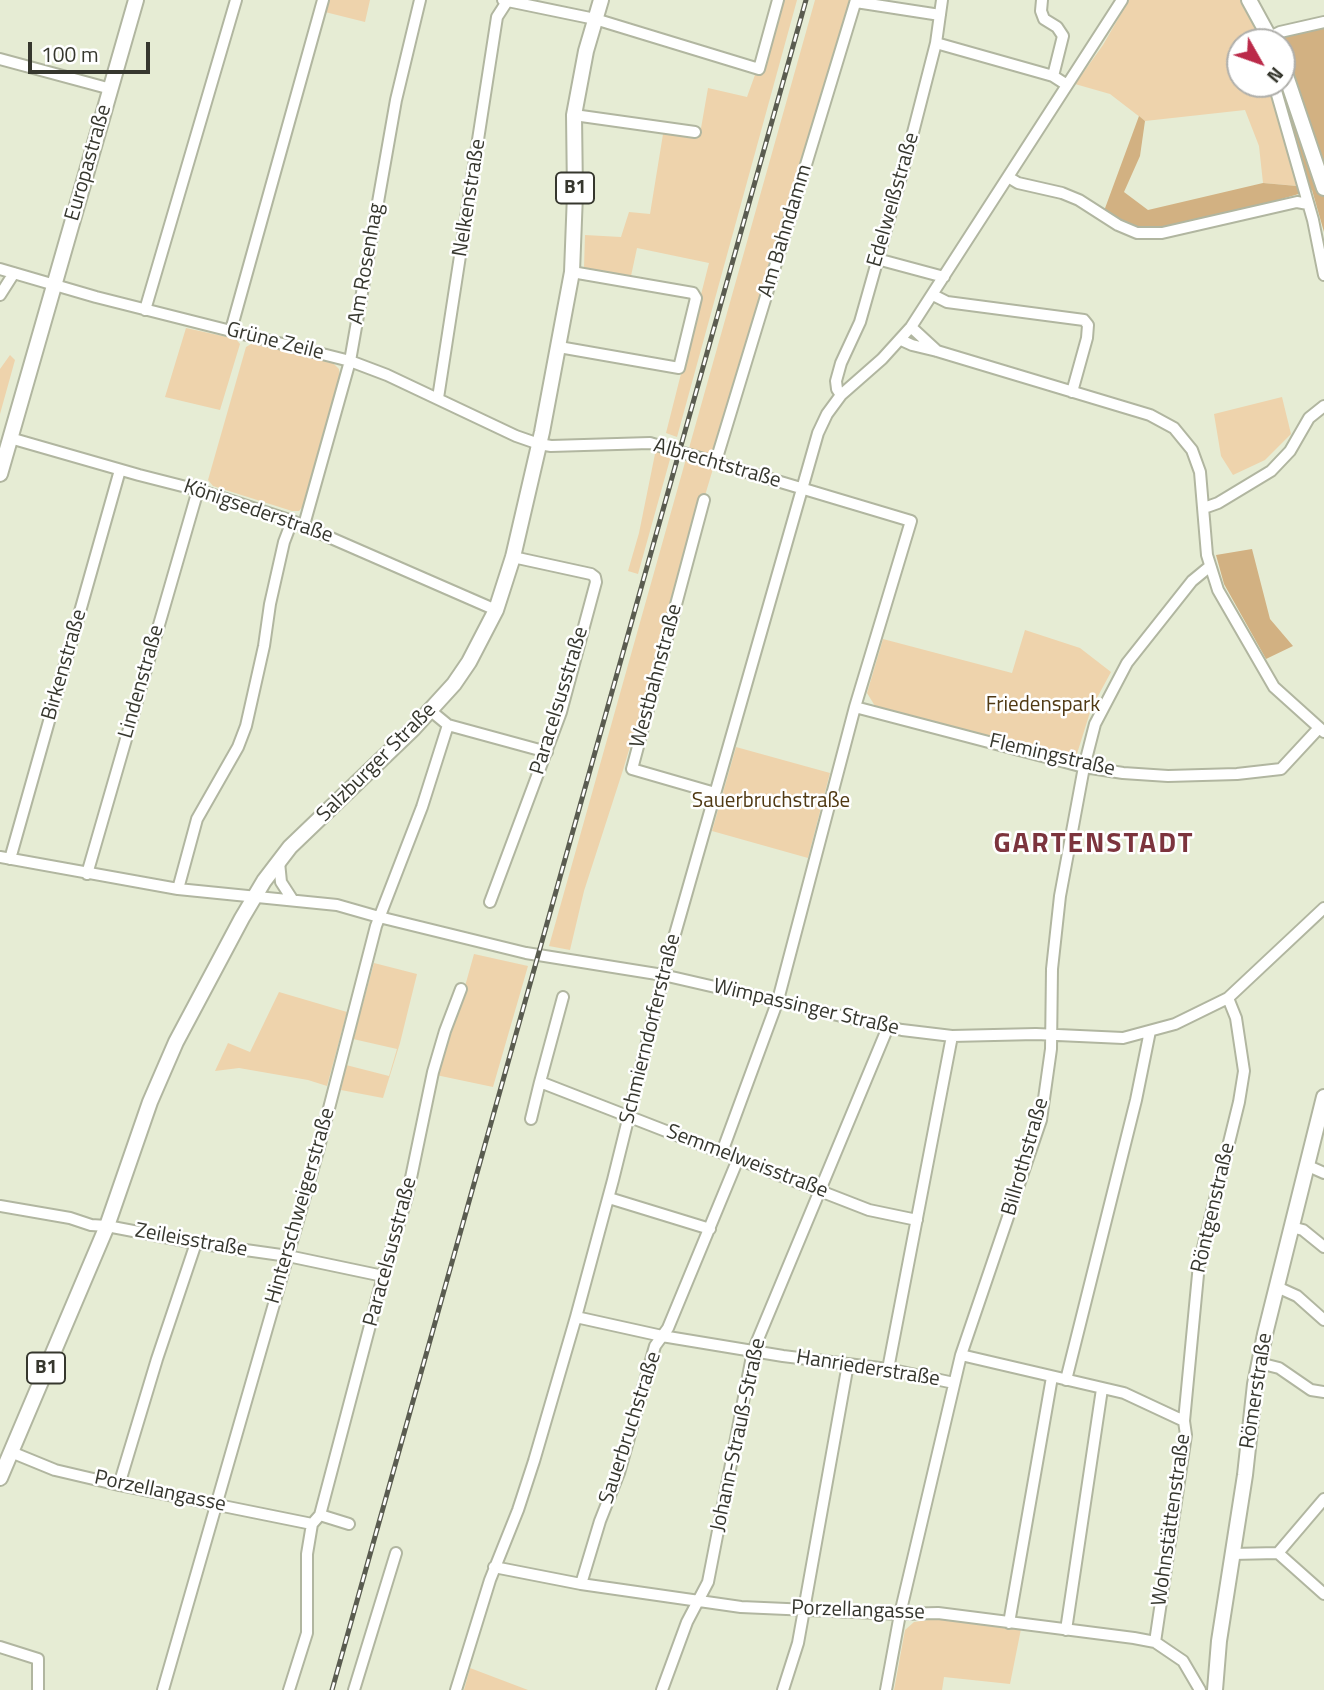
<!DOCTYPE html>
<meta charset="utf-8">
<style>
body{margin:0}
#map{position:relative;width:1324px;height:1690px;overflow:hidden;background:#e6ecd4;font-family:"Titillium Web",sans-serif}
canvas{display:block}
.north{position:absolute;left:1226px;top:28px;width:70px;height:70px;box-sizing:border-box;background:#fff;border:2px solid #afafab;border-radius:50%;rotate:130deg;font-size:19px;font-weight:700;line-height:28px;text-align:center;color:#36372e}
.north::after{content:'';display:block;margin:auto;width:24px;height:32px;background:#bb2a49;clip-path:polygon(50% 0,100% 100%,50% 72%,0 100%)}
.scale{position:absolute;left:28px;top:42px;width:122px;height:32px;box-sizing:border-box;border:4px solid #36372e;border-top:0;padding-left:9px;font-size:21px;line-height:24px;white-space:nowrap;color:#36372e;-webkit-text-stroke:5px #fff;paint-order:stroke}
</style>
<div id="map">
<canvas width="1324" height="1690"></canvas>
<div class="north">N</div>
<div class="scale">100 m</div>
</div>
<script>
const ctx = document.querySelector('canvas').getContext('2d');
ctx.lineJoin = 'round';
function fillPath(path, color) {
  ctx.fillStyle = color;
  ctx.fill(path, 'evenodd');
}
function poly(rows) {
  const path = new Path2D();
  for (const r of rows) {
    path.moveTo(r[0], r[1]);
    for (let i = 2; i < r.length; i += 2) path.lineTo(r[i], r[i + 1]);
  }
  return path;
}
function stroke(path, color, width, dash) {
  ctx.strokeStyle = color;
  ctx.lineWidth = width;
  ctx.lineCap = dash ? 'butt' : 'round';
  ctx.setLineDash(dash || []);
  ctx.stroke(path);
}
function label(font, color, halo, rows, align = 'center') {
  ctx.font = font + ' "Titillium Web",sans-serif';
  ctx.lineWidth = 5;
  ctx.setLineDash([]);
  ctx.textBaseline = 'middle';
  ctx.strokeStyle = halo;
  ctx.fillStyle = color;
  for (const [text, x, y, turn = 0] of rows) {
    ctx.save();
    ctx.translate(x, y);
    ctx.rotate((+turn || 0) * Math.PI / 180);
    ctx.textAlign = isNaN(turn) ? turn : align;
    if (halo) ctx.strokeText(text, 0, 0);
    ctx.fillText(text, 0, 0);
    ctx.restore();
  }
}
const green = poly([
 [328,0,370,0,365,22,325,12],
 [782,0,797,0,677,437,666,433,709,263,637,248,631,276,584,268,585,235,621,237,629,212,650,214,664,128,700,134,708,88,747,97],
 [815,0,853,0,623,770,584,891,570,950,549,946],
 [1129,0,1247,0,1264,42,1240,42,1240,84,1270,84,1298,186,1263,183,1259,146,1245,110,1145,121,1110,94,1075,84,1103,45],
 [186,328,236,339,240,344,220,410,165,397],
 [253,343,333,363,339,369,340,377,305,504,299,511,292,511,213,486,208,480,246,347],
 [10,355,15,360,0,414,0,369],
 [1282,397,1291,434,1265,460,1233,475,1221,456,1214,414],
 [656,449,672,452,638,574,628,571,639,533],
 [1025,630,1080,648,1111,672,1091,709,1076,757,1068,758,1018,747,875,706,867,693,883,639,1012,673],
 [736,747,830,773,808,858,712,831],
 [474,954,528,966,493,1087,436,1075,447,1031,462,997],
 [374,963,417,974,400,1043,383,1098,341,1090,346,1065,389,1076,397,1049,353,1039],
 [279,992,347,1012,327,1086,308,1080,239,1068,215,1071,228,1043,250,1052],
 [943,1618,1021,1629,1010,1684,944,1677,942,1690,894,1690,905,1630,914,1622],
 [470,1668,528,1690,464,1690]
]);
const forest = poly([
 [1324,26,1324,232,1312,190,1231,214,1159,230,1134,229,1104,211,1139,116,1145,121,1140,156,1124,192,1148,210,1263,183,1297,186,1270,84,1282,84,1282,42,1273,42,1281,36],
 [1252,549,1270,619,1293,646,1266,659,1224,584,1216,555]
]);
const minor = poly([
 [503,0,595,19,759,69,778,0],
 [1042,0,1041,11,1044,19,1057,27,1063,36,1053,76],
 [856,2,940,15],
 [1267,42,1270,37,1280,32,1324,22],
 [936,43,1053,76,1067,85],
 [0,59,111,89],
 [1274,84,1313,220,1324,275],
 [574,115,695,132],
 [1008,177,1018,183,1062,193,1079,200,1118,225,1137,233,1162,233,1297,202,1308,204],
 [877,259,944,277],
 [0,269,96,297,350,361,387,375,516,436,539,444,551,446,650,443,911,521,855,707,778,1000,722,1152],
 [0,295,14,273],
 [933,295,947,302,1084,320,1088,325,1087,338,1072,392],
 [145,310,236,0],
 [911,327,937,351],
 [231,330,323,0],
 [901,340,912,345,937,351,1150,415,1174,428,1192,450,1200,472,1207,555,1218,590,1274,687,1324,732],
 [559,347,679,368,696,298,693,293,572,272],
 [841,395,837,389,836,381,841,363,860,322,908,152,936,43,942,0],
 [438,398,497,17,508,0],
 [10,438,139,475,198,490,292,521,496,610],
 [716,461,856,0],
 [704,500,632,769,715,793],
 [1204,508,1218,503,1271,471,1290,451,1309,418,1324,406],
 [304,525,350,361,396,100,420,0],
 [855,707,1084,767,1123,773,1168,776,1237,774,1281,769,1319,728],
 [431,711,448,725,547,752],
 [0,857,178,889,337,905,379,917,526,953,663,975,902,1030,952,1036,1036,1034,1123,1038,1175,1024,1228,998,1324,908],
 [10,859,120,470],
 [279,862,281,882,292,899],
 [87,874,198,490],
 [178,889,197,819,238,747,246,726,264,646,270,604,284,542,292,521],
 [490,902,561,712,596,582,595,577,591,574,513,557],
 [563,997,540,1082,869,1210,917,1220],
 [531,1119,540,1082],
 [1306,1165,1324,1173],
 [609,1198,710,1229],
 [0,1206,70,1218,91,1225,107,1226,196,1243,288,1256,383,1276],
 [1291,1227,1303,1230,1324,1247],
 [1277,1287,1297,1296,1324,1320],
 [576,1317,662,1336,783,1356,888,1369,954,1383],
 [961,1355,1124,1393,1184,1421,1186,1435,1155,1642],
 [1259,1363,1279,1368,1311,1390,1324,1392],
 [888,1369,952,1036],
 [1066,1380,1136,1100,1150,1031],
 [1184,1421,1199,1264,1239,1102,1244,1071,1236,1018,1228,998],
 [11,1452,55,1470,119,1485,312,1524,320,1515,349,1524],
 [119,1485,157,1359,196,1243],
 [320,1515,383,1276,407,1197,433,1072,445,1031,461,989],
 [1278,1553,1324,1594],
 [1232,1554,1278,1553,1324,1499],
 [494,1567,581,1584,741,1607,900,1614,938,1613,1134,1638,1155,1642,1183,1661,1200,1690],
 [581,1584,600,1521,619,1473,655,1346,668,1328,738,1159],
 [1009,1623,1052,1377],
 [1066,1630,1102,1389],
 [0,1647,38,1659,38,1690],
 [163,1690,318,1151,376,926,422,807,448,725],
 [289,1690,307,1633,307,1554,312,1524],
 [354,1690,396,1553],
 [456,1690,490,1580,518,1510,534,1461,576,1317,613,1180,667,962,818,433,827,414,841,395,882,359,911,327,1122,0],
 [662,1690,687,1622,708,1582,753,1351,888,1027],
 [783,1690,798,1643,848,1364],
 [886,1690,900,1614,961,1355,1041,1120,1051,1049,1052,969,1060,896,1084,767,1095,724,1127,663,1192,581,1209,567]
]);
const major = poly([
 [1249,0,1272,42],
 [1282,64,1324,188],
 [0,474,136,0],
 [0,1478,107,1226,150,1102,176,1042,242,918,264,881,290,847,413,729,454,684,469,662,496,610,513,557,542,432,572,272,575,194,574,115,586,51,601,0],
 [1215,1690,1219,1641,1245,1475,1255,1384,1265,1334,1324,1097]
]);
const rail = poly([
 [332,1690,806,0]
]);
const shields = [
 [575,188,38],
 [46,1368,38]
];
const shieldNames = [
 ["B1",575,188],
 ["B1",46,1368]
];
const streetNames = [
 ["Europastraße",89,163,-74],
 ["Nelkenstraße",470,198,-81],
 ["Edelweißstraße",894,200,-74],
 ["Am Bahndamm",786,231,-73],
 ["Am Rosenhag",367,264,-80],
 ["Grüne Zeile",275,342,14],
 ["Albrechtstraße",717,464,16],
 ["Königsederstraße",258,512,19],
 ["Birkenstraße",65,665,-74],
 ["Westbahnstraße",657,676,-75],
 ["Lindenstraße",142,682,-74],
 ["Paracelsusstraße",560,701,-73],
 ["Flemingstraße",1052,756,13],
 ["Salzburger Straße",377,763,-45],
 ["Wimpassinger Straße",806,1008,13],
 ["Schmierndorferstraße",651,1029,-76],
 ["Billrothstraße",1026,1157,-74],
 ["Semmelweisstraße",747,1162,21],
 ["Hinterschweigerstraße",301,1206,-74],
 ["Röntgenstraße",1214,1208,-77],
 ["Zeileisstraße",191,1241,10],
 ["Paracelsusstraße",391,1252,-75],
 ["Hanriederstraße",868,1369,9],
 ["Römerstraße",1257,1391,-81],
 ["Sauerbruchstraße",631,1428,-72],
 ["Johann-Strauß-Straße",739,1435,-78],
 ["Porzellangasse",160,1492,12],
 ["Wohnstättenstraße",1172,1520,-82],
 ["Porzellangasse",858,1611,2]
];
const parkNames = [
 ["Friedenspark",1043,706],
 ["Sauerbruchstraße",771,802]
];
const districtNames = [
 ["GARTENSTADT",1094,845]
];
fillPath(green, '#eed3ac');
fillPath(forest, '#d2b182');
stroke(minor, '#b1b6a0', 14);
stroke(major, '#b1b6a0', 18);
stroke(minor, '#fff', 10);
stroke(major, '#fff', 14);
stroke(rail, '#5a5c50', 5);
stroke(rail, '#fff', 2.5, [8]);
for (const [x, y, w] of shields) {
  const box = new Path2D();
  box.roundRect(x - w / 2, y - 15.5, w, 31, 5);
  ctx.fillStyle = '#fff';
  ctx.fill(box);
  stroke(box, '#36372e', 2);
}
label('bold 19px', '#36372e', null, shieldNames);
label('21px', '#36372e', '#fff', streetNames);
label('21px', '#503913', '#fff', parkNames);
ctx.letterSpacing = '2px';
label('bold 28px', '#7c343d', '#fff', districtNames);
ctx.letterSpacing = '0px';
</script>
